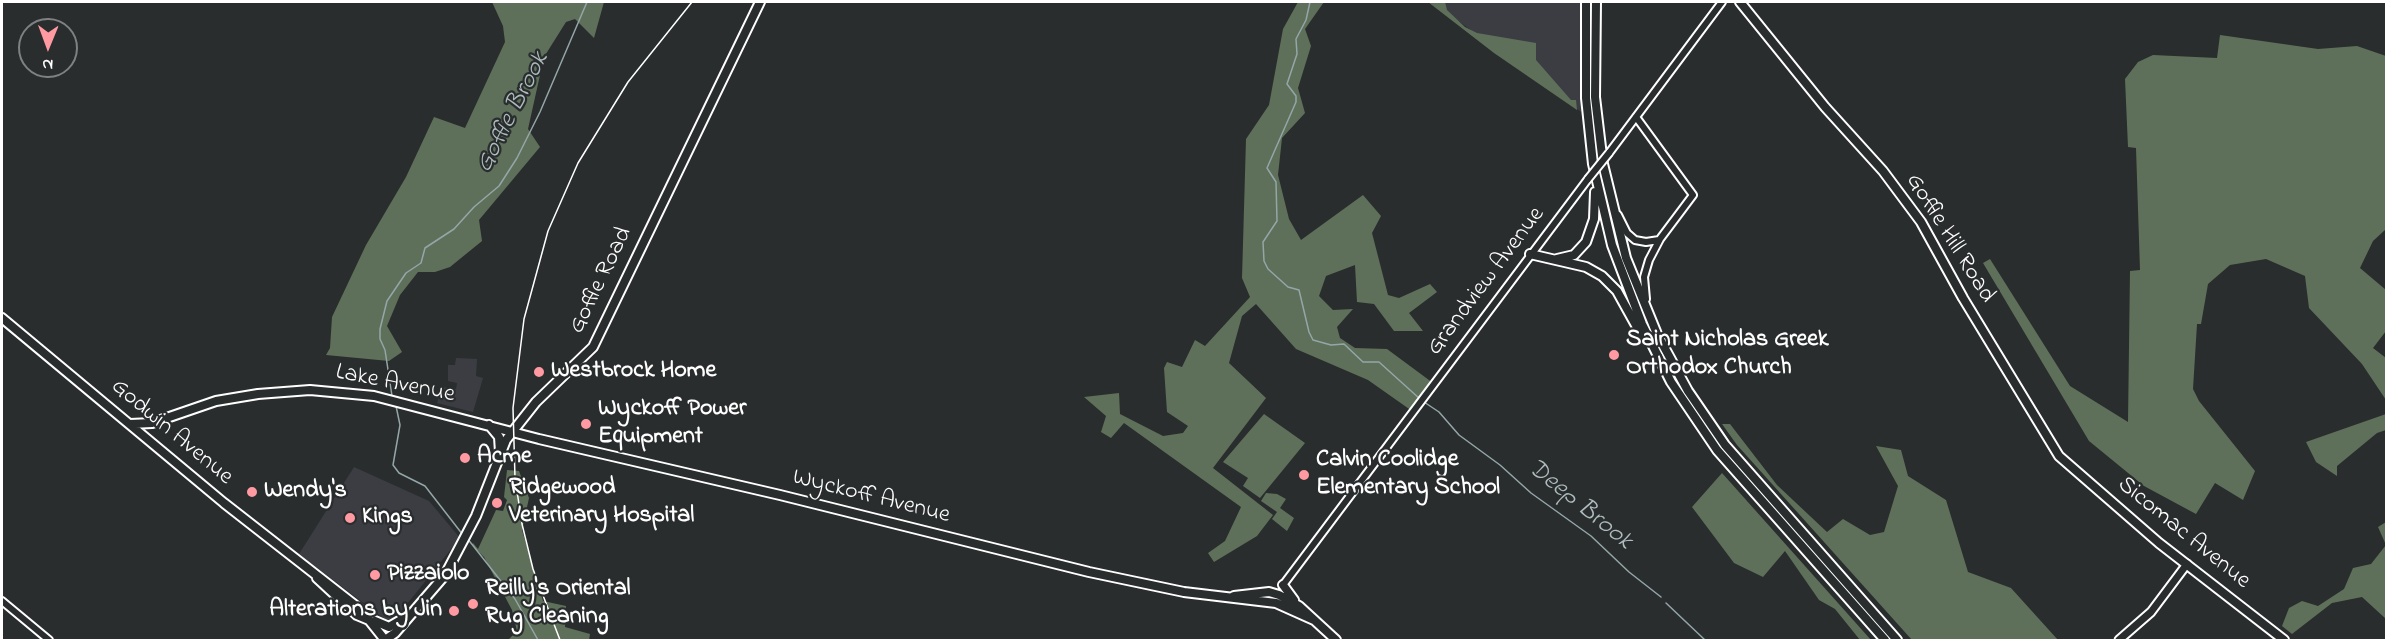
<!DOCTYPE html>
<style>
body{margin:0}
#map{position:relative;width:2388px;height:642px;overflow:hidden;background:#2a2d2e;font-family:"Indie Flower",sans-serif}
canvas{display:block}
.frame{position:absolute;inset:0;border:3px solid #fff;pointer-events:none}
.north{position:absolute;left:18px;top:18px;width:60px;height:60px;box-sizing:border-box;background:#2a2d2e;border:2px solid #7f8182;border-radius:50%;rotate:181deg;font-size:16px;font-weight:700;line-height:24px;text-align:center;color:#fff}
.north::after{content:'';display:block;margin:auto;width:21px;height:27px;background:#ff9aa2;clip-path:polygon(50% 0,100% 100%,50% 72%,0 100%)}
</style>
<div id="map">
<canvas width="2388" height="642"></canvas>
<div class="frame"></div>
<div class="north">N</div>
</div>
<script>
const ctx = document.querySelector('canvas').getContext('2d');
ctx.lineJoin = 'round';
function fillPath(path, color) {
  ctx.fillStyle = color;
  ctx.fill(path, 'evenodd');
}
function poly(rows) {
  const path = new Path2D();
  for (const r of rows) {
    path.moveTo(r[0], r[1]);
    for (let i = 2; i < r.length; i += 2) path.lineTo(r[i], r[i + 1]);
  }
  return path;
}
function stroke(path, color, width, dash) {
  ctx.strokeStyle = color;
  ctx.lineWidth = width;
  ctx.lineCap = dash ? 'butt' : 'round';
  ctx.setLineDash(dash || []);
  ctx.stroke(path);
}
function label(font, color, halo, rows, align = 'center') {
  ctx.font = font + ' "Indie Flower",sans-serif';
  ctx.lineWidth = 4.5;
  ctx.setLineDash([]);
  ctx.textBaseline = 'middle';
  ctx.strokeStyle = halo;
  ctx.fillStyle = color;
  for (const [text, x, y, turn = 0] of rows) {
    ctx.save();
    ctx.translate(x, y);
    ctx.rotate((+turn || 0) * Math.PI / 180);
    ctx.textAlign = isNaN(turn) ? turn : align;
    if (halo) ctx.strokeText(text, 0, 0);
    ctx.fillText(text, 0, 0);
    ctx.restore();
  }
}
const built = poly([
 [1433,2,1581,2,1581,112],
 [456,358,477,359,476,376,483,378,473,412,437,403,442,387,456,389,457,383,448,381,448,365,455,365],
 [354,467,429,501,460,538,391,624,299,554]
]);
const green = poly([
 [492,2,604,2,594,38,575,19,566,22,544,57,528,129,540,147,479,220,482,241,450,267,435,272,418,272,400,295,387,326,402,352,389,361,326,355,330,348,332,317,366,245,406,177,434,117,465,128,505,42,503,26],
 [1298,2,1324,2,1305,29,1311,46,1298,88,1305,113,1282,138,1278,175,1289,219,1301,240,1363,195,1381,216,1372,233,1388,295,1399,298,1430,284,1437,292,1409,313,1423,331,1394,331,1374,304,1357,302,1355,265,1326,276,1319,296,1333,310,1353,309,1337,327,1340,338,1355,348,1387,349,1433,383,1412,411,1368,380,1296,349,1256,304,1242,316,1229,363,1266,398,1213,468,1273,515,1257,536,1214,562,1208,553,1225,541,1241,507,1124,423,1111,438,1101,432,1106,416,1084,397,1119,393,1120,414,1163,436,1183,433,1188,426,1167,412,1164,368,1167,362,1182,367,1195,340,1205,346,1250,297,1242,278,1246,139,1269,105,1283,29],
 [1428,2,1445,2,1447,10,1465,27,1477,33,1536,43,1536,60,1571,100,1576,100,1577,110,1494,53],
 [2220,35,2318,49,2357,46,2386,56,2386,229,2373,241,2360,268,2386,290,2386,331,2373,348,2386,358,2386,400,2362,364,2309,308,2305,276,2266,259,2230,265,2208,284,2201,324,2197,324,2193,389,2199,401,2255,471,2243,500,2215,483,2196,514,2144,486,2089,441,1983,263,1990,259,2070,386,2128,422,2130,271,2140,270,2136,148,2128,147,2125,79,2138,62,2153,55,2217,58],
 [1264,414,1305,443,1260,498,1243,486,1248,478,1223,462],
 [2386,414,2386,430,2377,433,2337,466,2337,476,2316,462,2306,442],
 [1722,424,1730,424,1777,485,1827,532,1843,519,1870,535,1884,532,1898,486,1876,446,1901,450,1908,476,1946,500,1968,572,2011,588,2058,640,1912,640,1737,445],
 [507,470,519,471,529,498,522,530,543,601,566,606,565,627,590,634,589,640,508,640,517,631,512,610,484,557,472,545,473,543,478,549,496,510,503,511,507,500,504,497],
 [1722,473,1871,640,1860,640,1835,609,1819,600,1785,551,1763,577,1734,563,1692,507],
 [1266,493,1277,494,1286,499,1280,508,1294,518,1287,531,1272,519,1277,512,1261,501],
 [2386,522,2386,619,2362,597,2332,603,2292,634,2282,626,2289,608,2302,601,2318,606,2344,589,2353,568,2371,564,2386,545,2378,527]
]);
const stream = poly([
 [1310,2,1306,20,1296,39,1297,54,1287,84,1296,96,1296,102,1267,168,1276,182,1277,221,1263,242,1264,261,1268,269,1288,287,1299,290,1309,332,1313,340,1331,345,1344,344,1363,362,1379,362,1420,399],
 [392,396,385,350,380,339,380,329,387,301,406,273,421,263,425,248,454,229,474,207,499,186,517,158,540,112,587,2],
 [1424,402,1439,412,1459,435,1500,465,1531,493,1591,536,1629,572,1661,597],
 [396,406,400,425,393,465,399,473,425,486,463,535],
 [467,538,515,599,538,640],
 [1666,603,1705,640]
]);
const tertiary = poly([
 [1636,117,1693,195,1660,239,1649,260,1644,277,1646,299],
 [1609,153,1722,2],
 [1618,215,1627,233,1635,240,1646,242,1659,240],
 [1283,585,1588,179],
 [2,601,49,640]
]);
const secondary = poly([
 [2119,640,2151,612,2187,564]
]);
const primary = poly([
 [1740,2,1825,107,1883,171,1921,222,1963,298,2059,456,2159,543,2284,640],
 [2,318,224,503,361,610,364,616],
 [130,424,152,423,216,401,258,394,310,390,374,396,539,439,780,495,1089,572,1184,592,1276,603,1314,620],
 [489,425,499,437,500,452],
 [317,578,357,615,369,620,385,640],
 [1283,585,1294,600],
 [1234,596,1269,592,1279,595,1299,606,1336,640],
 [375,621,389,627,401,620],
 [385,640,395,633,445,575,476,516,506,440,536,402,593,347,760,2]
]);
const trunk = poly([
 [1586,2,1586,98,1593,164,1612,245,1642,324,1671,382,1717,450,1885,640],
 [1596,2,1595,97,1603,164,1626,258,1657,334,1688,391,1725,445,1897,640],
 [1530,254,1586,267,1602,276,1617,291,1642,336],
 [1557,259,1574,255,1586,242,1594,219,1595,192]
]);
const rail = poly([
 [560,640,533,569,522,524,515,478,513,408,524,319,548,231,578,163,628,82,692,2]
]);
const tertiaryBridge = poly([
 [1588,179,1609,153]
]);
const markers = [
 [1614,355,6,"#ff9aa2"],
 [539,372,6,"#ff9aa2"],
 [586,424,6,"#ff9aa2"],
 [465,458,6,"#ff9aa2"],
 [1304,475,6,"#ff9aa2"],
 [252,492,6,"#ff9aa2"],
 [497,503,6,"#ff9aa2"],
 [350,518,6,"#ff9aa2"],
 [375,575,6,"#ff9aa2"],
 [473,604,6,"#ff9aa2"],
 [454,611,6,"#ff9aa2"]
];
const streetNames = [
 ["Goffle Hill Road",1949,239,58],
 ["Goffle Road",602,281,-64],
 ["Grandview Avenue",1487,282,-53],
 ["Lake Avenue",395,385,11],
 ["Godwin Avenue",171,433,40],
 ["Wyckoff Avenue",871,498,14],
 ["Sicomac Avenue",2183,534,39]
];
const poiNames = [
 ["Saint Nicholas Greek",1626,341],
 ["Orthodox Church",1626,369],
 ["Westbrock Home",551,372],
 ["Wyckoff Power",598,410],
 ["Equipment",598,438],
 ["Acme",477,458],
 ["Calvin Coolidge",1316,461],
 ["Elementary School",1316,489],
 ["Ridgewood",509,489],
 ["Veterinary Hospital",509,517],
 ["Wendy's",264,492],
 ["Kings",362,518],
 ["Pizzaiolo",387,575],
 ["Reilly's Oriental",485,590],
 ["Rug Cleaning",485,618],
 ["Alterations by Jin",442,611,"right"]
];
const waterNames = [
 ["Goffle Brook",514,113,-63],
 ["Deep Brook",1579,506,39]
];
fillPath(built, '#3b3d43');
fillPath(green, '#5e705a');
stroke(stream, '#94a6a8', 1.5);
stroke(tertiary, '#fff', 10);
stroke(secondary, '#fff', 11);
stroke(primary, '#fff', 12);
stroke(trunk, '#fff', 12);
stroke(tertiary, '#2a2d2e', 6);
stroke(secondary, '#2a2d2e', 7);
stroke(primary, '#2a2d2e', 8);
stroke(trunk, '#2a2d2e', 8);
stroke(rail, '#fff', 1.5);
stroke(tertiaryBridge, '#fff', 10, []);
stroke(tertiaryBridge, '#2a2d2e', 6);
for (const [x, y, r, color] of markers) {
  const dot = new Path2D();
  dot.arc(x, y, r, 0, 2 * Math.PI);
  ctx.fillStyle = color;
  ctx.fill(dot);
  stroke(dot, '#2a2d2e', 2);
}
label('24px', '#fff', '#2a2d2e', streetNames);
label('bold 24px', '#fff', '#2a2d2e', poiNames, 'left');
label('italic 26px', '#aebcbe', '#2a2d2e', waterNames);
</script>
